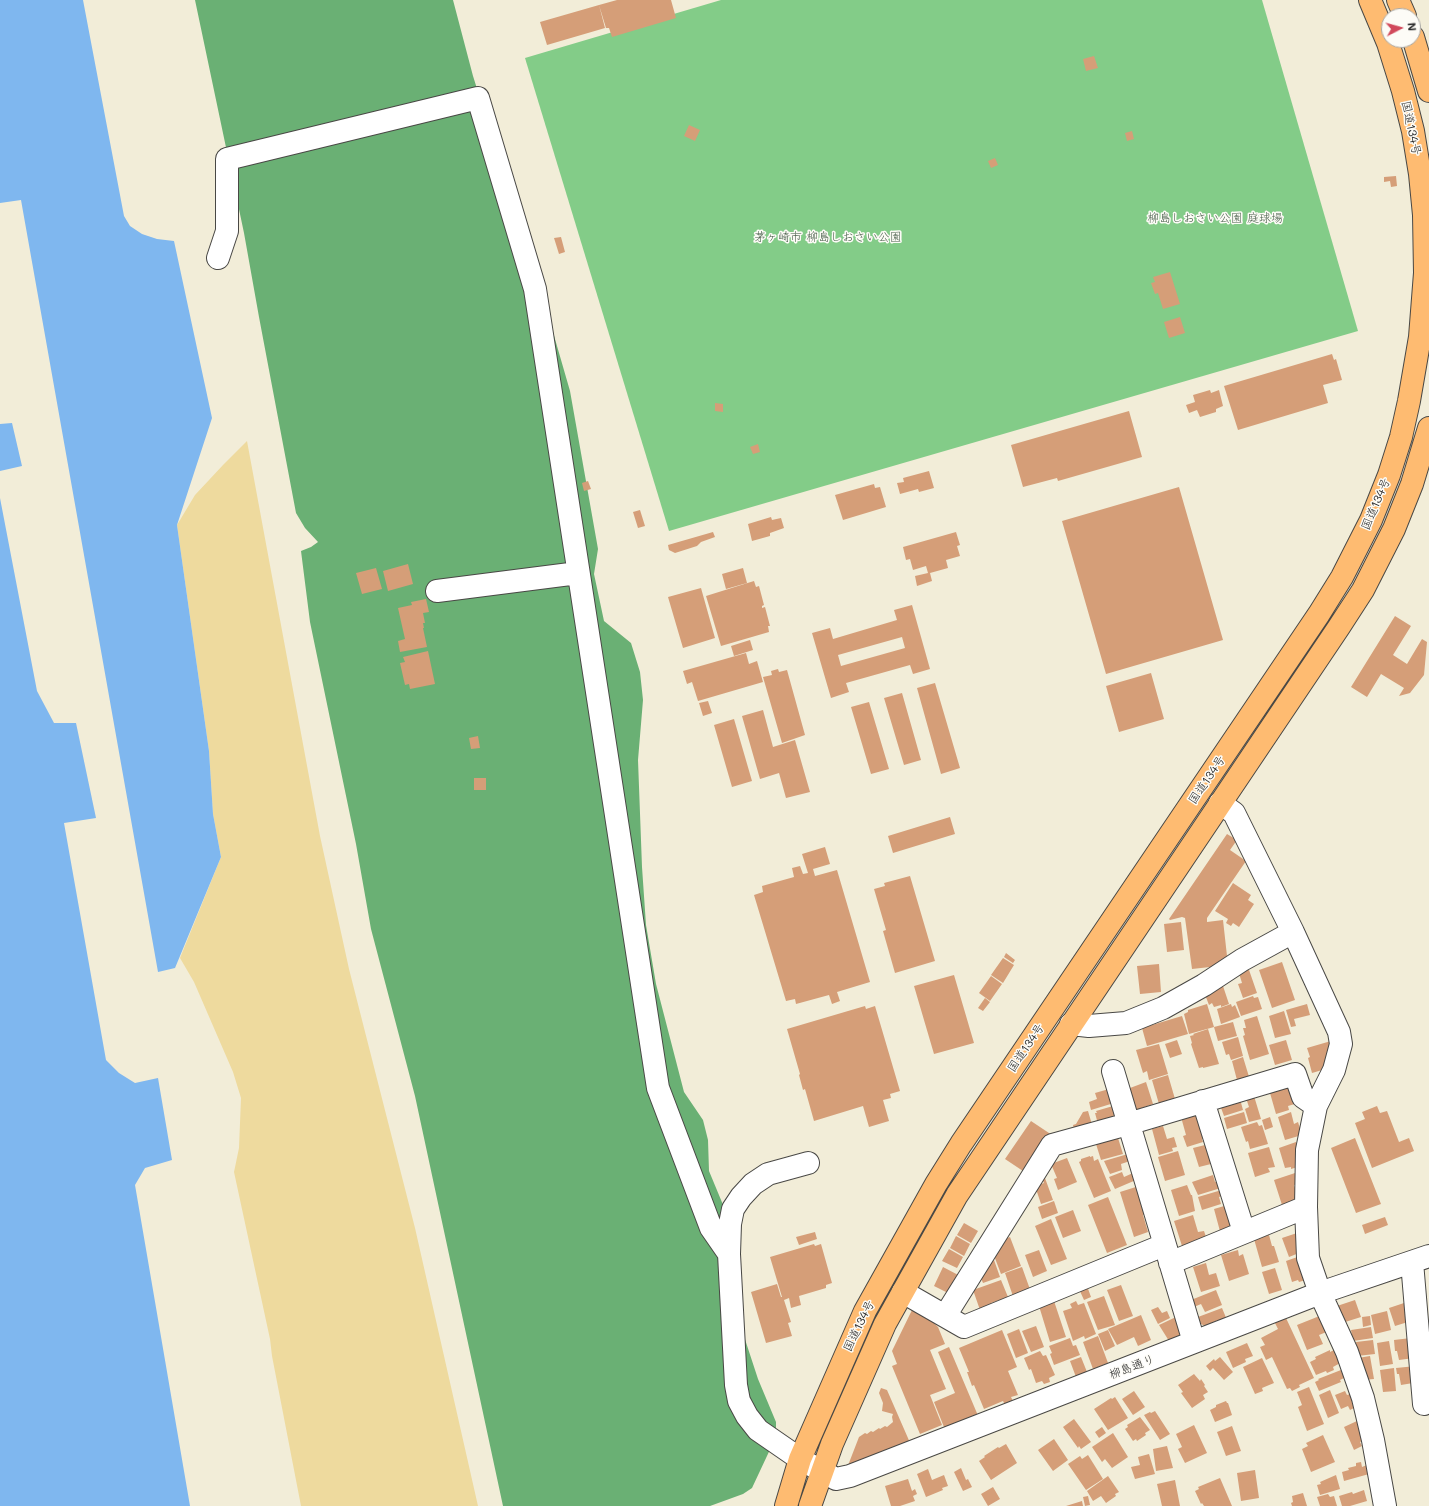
<!DOCTYPE html>
<meta charset="utf-8">
<style>
body{margin:0}
#map{position:relative;width:1429px;height:1506px;overflow:hidden;background:#f2edd8;font-family:Mali,sans-serif}
canvas{display:block}
.north{position:absolute;left:1381px;top:8px;width:40px;height:40px;box-sizing:border-box;background:#fdfcf7;border:1px solid #a9a8a5;border-radius:50%;rotate:84deg;font-size:11px;font-weight:700;line-height:16px;text-align:center;color:#2b2b2b}
.north::after{content:'';display:block;margin:auto;width:14px;height:18px;background:#d1495b;clip-path:polygon(50% 0,100% 100%,50% 72%,0 100%)}
</style>
<div id="map">
<canvas width="1429" height="1506"></canvas>
<div class="north">N</div>
</div>
<script>
const ctx = document.querySelector('canvas').getContext('2d');
ctx.lineJoin = 'round';
function fillPath(path, color) {
  ctx.fillStyle = color;
  ctx.fill(path, 'evenodd');
}
function poly(rows) {
  const path = new Path2D();
  for (const r of rows) {
    path.moveTo(r[0], r[1]);
    for (let i = 2; i < r.length; i += 2) path.lineTo(r[i], r[i + 1]);
  }
  return path;
}
function stroke(path, color, width, dash) {
  ctx.strokeStyle = color;
  ctx.lineWidth = width;
  ctx.lineCap = dash ? 'butt' : 'round';
  ctx.setLineDash(dash || []);
  ctx.stroke(path);
}
function label(font, color, halo, rows, align = 'center') {
  ctx.font = font + ' Mali,"Klee One",sans-serif';
  ctx.lineWidth = 3;
  ctx.setLineDash([]);
  ctx.textBaseline = 'middle';
  ctx.strokeStyle = halo;
  ctx.fillStyle = color;
  for (const [text, x, y, turn = 0] of rows) {
    ctx.save();
    ctx.translate(x, y);
    ctx.rotate((+turn || 0) * Math.PI / 180);
    ctx.textAlign = isNaN(turn) ? turn : align;
    if (halo) ctx.strokeText(text, 0, 0);
    ctx.fillText(text, 0, 0);
    ctx.restore();
  }
}
const green = poly([
 [721,0,1262,0,1358,331,669,531,525,58]
]);
const forest = poly([
 [195,0,453,0,473,76,544,301,570,391,598,549,594,574,604,621,631,643,640,672,643,700,638,760,642,867,646,925,656,984,684,1092,703,1120,708,1140,709,1171,726,1212,717,1254,758,1379,776,1422,776,1431,774,1441,752,1488,743,1494,710,1506,503,1506,415,1096,371,929,356,844,310,622,301,551,311,547,318,542,305,528,296,513,259,317,244,233]
]);
const sand = poly([
 [247,441,320,836,349,969,415,1228,478,1506,301,1506,272,1356,270,1339,234,1172,239,1148,241,1098,233,1072,194,982,180,958,221,857,213,814,209,751,177,525,195,495,223,465]
]);
const water = poly([
 [0,0,83,0,124,216,130,226,142,234,157,239,174,241,212,418,177,525,209,751,213,814,221,857,175,968,158,972,21,200,0,203],
 [12,423,22,466,0,471,0,424],
 [0,498,37,691,54,723,76,723,96,818,64,823,106,1060,119,1073,135,1083,158,1078,172,1160,145,1168,135,1185,190,1506,0,1506]
]);
const building = poly([
 [617,0,671,0,676,18,612,37,609,28,606,28,599,5],
 [599,5,605,28,547,45,540,22],
 [1094,56,1098,68,1086,71,1083,59],
 [689,125,700,130,695,141,684,136],
 [1132,131,1134,139,1127,141,1125,133],
 [995,158,998,165,991,168,988,161],
 [1396,176,1397,186,1391,187,1390,181,1384,182,1384,177],
 [561,237,565,252,559,254,554,238],
 [1170,272,1180,304,1163,309,1158,293,1155,294,1151,283,1155,282,1153,277],
 [1180,317,1185,333,1169,338,1164,322],
 [1332,354,1334,360,1336,359,1342,380,1323,385,1328,403,1238,430,1224,386],
 [1210,390,1211,393,1219,390,1223,406,1216,409,1216,412,1200,417,1197,410,1189,413,1186,405,1195,402,1193,395],
 [715,403,723,404,723,412,715,411],
 [1129,411,1142,457,1058,481,1057,478,1023,487,1011,445],
 [758,444,760,452,753,454,750,447],
 [929,471,934,488,919,492,918,489,900,494,897,483,904,482,903,478],
 [588,481,591,489,584,491,582,483],
 [874,484,875,488,880,487,886,507,843,520,835,495],
 [1179,487,1223,640,1106,674,1062,521],
 [640,510,645,526,638,528,633,512],
 [771,517,772,520,781,518,784,528,770,533,770,536,752,541,748,524],
 [713,532,715,537,701,542,697,546,675,553,669,550,668,545],
 [956,532,960,545,957,546,960,556,946,560,948,568,930,573,932,581,917,586,915,576,928,573,926,566,913,570,910,559,906,560,903,547],
 [408,564,413,584,388,591,383,571],
 [376,568,382,589,362,594,356,573],
 [743,568,747,583,726,589,722,574],
 [754,581,756,587,759,586,764,605,762,606,762,608,765,607,770,626,768,626,769,632,721,646,706,596],
 [701,588,715,638,683,648,668,597],
 [426,599,429,612,423,613,425,623,423,623,424,628,423,628,427,647,400,652,398,641,405,639,398,608,412,605,411,602],
 [912,605,930,669,913,674,910,665,846,683,849,692,831,698,812,633,830,628,833,639,897,620,894,610],
 [902,637,905,648,841,666,838,655],
 [1395,616,1411,626,1393,655,1407,664,1422,639,1427,642,1424,675,1410,693,1399,696,1404,688,1381,674,1367,697,1351,687],
 [750,640,753,650,734,656,731,646],
 [428,651,435,684,410,689,409,684,405,685,400,663,405,662,403,657],
 [746,653,749,664,757,661,763,682,698,701,692,682,687,684,683,671],
 [778,669,779,672,787,670,805,735,782,743,763,677,772,675,771,671],
 [1151,673,1164,719,1119,732,1106,686],
 [935,683,960,768,941,774,917,688],
 [902,693,921,760,904,765,884,698],
 [708,701,712,713,703,716,699,703],
 [869,702,889,769,871,774,851,707],
 [763,710,773,747,795,740,810,792,786,798,779,773,760,779,742,716],
 [734,719,752,781,732,787,714,725],
 [478,736,480,748,471,749,469,738],
 [474,778,486,778,486,790,474,790],
 [950,817,955,834,893,853,888,836],
 [1227,834,1237,840,1230,850,1246,861,1207,918,1207,922,1223,920,1228,965,1192,969,1185,918,1182,917,1170,920,1169,919],
 [825,847,830,864,813,869,815,876,837,870,870,982,837,992,840,1001,832,1004,829,995,796,1004,795,999,786,1001,754,895,763,892,762,886,794,877,792,868,800,866,803,874,808,873,802,854],
 [910,876,935,961,895,973,883,931,886,930,874,889,885,886,884,883],
 [1233,883,1251,895,1248,900,1254,904,1239,927,1233,923,1231,926,1226,923,1228,919,1215,911],
 [1181,922,1184,950,1167,952,1164,924],
 [1006,953,1015,960,1013,963,1004,957],
 [1003,958,1014,965,1003,983,991,975],
 [1282,962,1295,1000,1272,1008,1259,970],
 [1159,964,1161,992,1140,994,1137,966],
 [1248,967,1257,993,1243,998,1238,984,1242,983,1238,970],
 [954,975,974,1043,934,1054,914,986],
 [991,976,1002,984,990,1001,979,993],
 [1222,983,1229,1004,1221,1007,1221,1005,1214,1007,1212,1003,1209,1005,1204,992],
 [1253,996,1254,998,1258,997,1262,1009,1241,1016,1236,1002],
 [985,998,990,1002,983,1011,978,1008],
 [1207,1004,1214,1027,1189,1034,1184,1014,1188,1012,1188,1010],
 [1231,1004,1232,1007,1235,1005,1240,1017,1221,1024,1217,1009],
 [1307,1004,1310,1015,1294,1019,1296,1026,1291,1027,1286,1010],
 [865,1006,866,1009,875,1006,900,1091,890,1094,891,1098,883,1100,889,1121,869,1127,863,1106,814,1121,805,1089,803,1090,799,1075,800,1074,787,1029],
 [1284,1011,1291,1034,1275,1038,1269,1016],
 [1182,1016,1188,1034,1147,1046,1142,1028],
 [1257,1016,1269,1054,1250,1060,1243,1036,1245,1035,1243,1028,1246,1028,1244,1020],
 [1233,1022,1237,1036,1218,1041,1214,1027],
 [1208,1029,1219,1064,1203,1068,1203,1067,1199,1068,1191,1044,1192,1043,1190,1036,1194,1035,1193,1034],
 [1238,1037,1243,1056,1231,1060,1229,1054,1226,1055,1222,1042],
 [1177,1040,1182,1054,1170,1058,1165,1044],
 [1286,1040,1292,1060,1275,1065,1269,1045],
 [1331,1041,1329,1068,1312,1073,1308,1058,1310,1057,1307,1048],
 [1159,1044,1168,1074,1149,1080,1147,1071,1143,1073,1136,1050],
 [1243,1057,1250,1080,1240,1083,1239,1079,1237,1080,1232,1061],
 [1168,1075,1175,1099,1159,1104,1152,1080],
 [1146,1082,1153,1104,1136,1110,1130,1088],
 [1292,1086,1298,1103,1288,1106,1289,1110,1276,1114,1270,1093],
 [1109,1089,1114,1103,1091,1110,1089,1102,1097,1099,1095,1093],
 [1254,1096,1261,1119,1249,1122,1245,1109,1249,1107,1246,1098],
 [1240,1099,1243,1110,1224,1116,1220,1105],
 [1113,1106,1117,1121,1098,1124,1095,1113,1097,1113,1096,1111],
 [1377,1106,1380,1113,1387,1111,1399,1142,1409,1138,1414,1151,1372,1168,1355,1123,1365,1119,1362,1112],
 [1088,1111,1093,1128,1074,1129,1073,1125,1076,1124,1083,1112],
 [1199,1112,1211,1136,1202,1139,1203,1142,1187,1147,1183,1136,1186,1135,1181,1117],
 [1244,1112,1247,1123,1227,1129,1224,1118],
 [1291,1112,1294,1124,1298,1122,1302,1135,1285,1140,1278,1117],
 [1270,1117,1273,1127,1265,1130,1262,1120],
 [1031,1121,1052,1135,1026,1173,1005,1159],
 [1257,1122,1259,1126,1262,1125,1268,1144,1250,1149,1248,1141,1246,1142,1241,1127],
 [1163,1126,1167,1139,1174,1137,1177,1147,1172,1148,1173,1151,1159,1155,1152,1129],
 [1118,1138,1123,1154,1101,1160,1096,1144],
 [1355,1138,1381,1204,1356,1213,1331,1148],
 [1296,1142,1302,1160,1301,1166,1291,1169,1291,1167,1285,1168,1279,1148],
 [1209,1144,1215,1163,1199,1167,1193,1148],
 [1269,1147,1275,1167,1268,1168,1270,1172,1255,1177,1248,1153],
 [1178,1151,1185,1175,1165,1181,1158,1157],
 [1128,1154,1130,1161,1121,1164,1122,1170,1110,1174,1104,1161],
 [1090,1156,1090,1157,1093,1156,1094,1161,1098,1159,1111,1191,1094,1198,1079,1162,1081,1161,1081,1159],
 [1067,1158,1077,1182,1058,1190,1054,1179,1057,1178,1051,1164],
 [1122,1172,1124,1177,1133,1173,1136,1180,1115,1189,1109,1177],
 [1295,1173,1298,1184,1294,1185,1298,1197,1294,1199,1295,1201,1282,1205,1274,1180],
 [1213,1175,1215,1182,1221,1180,1224,1187,1198,1195,1192,1182],
 [1045,1178,1053,1200,1041,1204,1035,1186,1044,1183,1042,1179],
 [1187,1185,1191,1195,1192,1195,1195,1211,1179,1216,1171,1190],
 [1139,1186,1147,1214,1143,1215,1148,1232,1134,1237,1120,1192],
 [1225,1189,1227,1194,1219,1197,1221,1204,1202,1210,1198,1197],
 [1108,1197,1127,1245,1107,1253,1088,1205],
 [1054,1201,1058,1213,1042,1219,1038,1207],
 [1231,1204,1233,1232,1221,1235,1214,1209],
 [1073,1210,1081,1231,1063,1238,1055,1217],
 [1193,1215,1198,1232,1204,1231,1208,1243,1182,1246,1174,1221],
 [1385,1217,1388,1225,1365,1234,1362,1225],
 [1051,1219,1067,1259,1051,1265,1035,1226],
 [964,1223,978,1231,971,1243,957,1235],
 [815,1232,817,1239,799,1245,796,1237],
 [1300,1232,1304,1251,1289,1257,1282,1238],
 [1269,1235,1272,1246,1274,1246,1279,1262,1262,1267,1254,1239],
 [956,1236,970,1244,964,1256,950,1248],
 [1010,1237,1021,1266,1001,1274,993,1253,1002,1240],
 [814,1244,815,1246,821,1244,832,1283,826,1285,826,1288,799,1296,801,1305,791,1308,789,1298,784,1300,791,1322,788,1323,792,1336,766,1343,751,1292,777,1284,781,1297,782,1297,770,1257],
 [949,1249,963,1257,957,1268,942,1261],
 [1039,1250,1047,1271,1033,1277,1025,1255],
 [1238,1250,1239,1256,1243,1254,1249,1274,1229,1281,1221,1255],
 [1303,1255,1309,1279,1299,1282,1298,1280,1292,1282,1286,1261],
 [994,1260,1000,1277,983,1283,979,1274,987,1262],
 [1206,1263,1209,1275,1216,1273,1220,1286,1201,1292,1193,1267],
 [943,1267,962,1277,952,1295,934,1286],
 [1022,1267,1032,1295,1015,1302,1005,1273],
 [1275,1268,1282,1290,1269,1294,1262,1272],
 [1001,1280,1008,1297,991,1303,992,1305,980,1310,973,1290],
 [1121,1285,1133,1316,1119,1321,1107,1290],
 [1087,1286,1091,1297,1084,1300,1079,1289],
 [1216,1290,1222,1305,1205,1312,1201,1304,1194,1307,1191,1300],
 [1104,1296,1115,1325,1098,1330,1087,1302],
 [1355,1300,1361,1317,1342,1323,1337,1306],
 [1054,1301,1066,1337,1050,1342,1039,1306],
 [1076,1301,1078,1305,1084,1303,1096,1334,1085,1339,1084,1336,1073,1341,1063,1311,1072,1308,1070,1304],
 [1407,1302,1411,1321,1395,1326,1389,1308],
 [1158,1307,1162,1313,1167,1311,1170,1318,1158,1324,1151,1310],
 [1222,1308,1227,1320,1219,1323,1218,1320,1205,1326,1201,1324,1198,1317],
 [912,1310,926,1315,938,1327,945,1344,930,1350,946,1389,930,1395,942,1425,920,1434,892,1366,897,1364,892,1351],
 [1387,1311,1391,1330,1375,1334,1371,1315],
 [1141,1315,1151,1340,1138,1346,1134,1337,1117,1345,1108,1329],
 [1322,1315,1329,1331,1319,1335,1323,1344,1307,1350,1297,1325],
 [1370,1316,1371,1325,1363,1327,1362,1317],
 [1176,1317,1183,1330,1179,1332,1180,1336,1169,1341,1159,1325],
 [1286,1318,1314,1378,1299,1385,1300,1387,1292,1391,1290,1388,1287,1389,1272,1357,1266,1360,1260,1347,1265,1345,1261,1338,1278,1329,1275,1323],
 [1036,1326,1044,1347,1031,1352,1022,1331],
 [1371,1327,1373,1338,1353,1341,1351,1330],
 [1019,1329,1028,1353,1016,1358,1007,1334],
 [1002,1330,1017,1367,1008,1371,1018,1395,1011,1397,1013,1401,1005,1405,1003,1401,984,1409,974,1385,972,1386,967,1372,969,1372,959,1348],
 [1108,1330,1115,1346,1105,1351,1098,1334],
 [1098,1336,1108,1363,1093,1369,1083,1342],
 [1070,1338,1073,1346,1076,1345,1080,1355,1054,1365,1050,1354,1052,1353,1049,1346],
 [1411,1338,1414,1358,1399,1360,1397,1351,1395,1351,1394,1340],
 [1373,1340,1375,1354,1357,1356,1356,1342],
 [1389,1341,1393,1364,1380,1366,1377,1343],
 [1247,1343,1253,1356,1245,1359,1246,1362,1233,1368,1226,1352],
 [949,1347,979,1418,946,1432,934,1402,955,1393,938,1352],
 [1336,1349,1342,1362,1333,1367,1334,1370,1327,1373,1326,1371,1316,1375,1310,1362,1316,1359,1315,1357,1330,1350,1330,1352],
 [1040,1351,1043,1356,1046,1355,1055,1375,1049,1378,1050,1382,1044,1384,1042,1381,1036,1383,1031,1369,1029,1370,1024,1358],
 [1370,1356,1374,1379,1363,1380,1358,1358],
 [1081,1357,1087,1372,1076,1377,1070,1361],
 [1220,1357,1233,1372,1224,1380,1213,1368,1210,1371,1206,1366,1214,1359,1215,1361],
 [1262,1358,1274,1383,1262,1388,1263,1391,1255,1394,1243,1367],
 [1416,1366,1413,1383,1401,1385,1399,1374,1397,1374,1396,1368],
 [1394,1368,1396,1391,1383,1392,1380,1370],
 [1341,1370,1344,1378,1340,1380,1341,1382,1319,1391,1315,1382,1319,1380,1318,1379],
 [1194,1374,1200,1381,1201,1379,1205,1385,1204,1386,1208,1392,1203,1395,1205,1399,1192,1408,1181,1393,1183,1392,1178,1385],
 [1309,1387,1324,1424,1307,1431,1298,1407,1302,1405,1297,1392],
 [881,1388,887,1390,911,1445,847,1468,859,1437,865,1433,867,1434,871,1431,873,1432,879,1428,880,1429,885,1426,887,1427,893,1422,892,1417,893,1414,882,1411,883,1403,879,1393],
 [1330,1390,1339,1413,1328,1418,1319,1395],
 [1134,1391,1145,1407,1133,1415,1122,1399],
 [1345,1391,1347,1395,1353,1393,1358,1406,1350,1410,1348,1406,1341,1409,1335,1395],
 [1115,1397,1128,1418,1108,1430,1094,1409,1111,1398,1112,1399],
 [1226,1401,1227,1403,1228,1403,1232,1415,1215,1422,1210,1410,1216,1407,1216,1405],
 [1155,1411,1170,1434,1160,1440,1144,1415,1150,1412,1151,1413],
 [1140,1417,1150,1430,1145,1433,1146,1435,1137,1441,1136,1439,1133,1441,1125,1429,1128,1427,1127,1425],
 [1074,1419,1091,1442,1081,1449,1079,1446,1078,1448,1063,1427],
 [1357,1421,1365,1440,1360,1442,1362,1446,1354,1450,1344,1427],
 [1194,1425,1207,1453,1185,1463,1178,1449,1182,1447,1176,1434],
 [1232,1426,1241,1451,1226,1456,1217,1432],
 [1102,1427,1106,1433,1099,1438,1095,1432],
 [1113,1433,1128,1457,1112,1468,1105,1459,1102,1462,1092,1447],
 [1323,1435,1335,1462,1311,1472,1302,1449,1308,1446,1306,1443],
 [1054,1439,1068,1460,1053,1471,1038,1450],
 [1006,1444,1017,1463,991,1480,979,1461,985,1457,984,1456,998,1447,999,1448],
 [1167,1446,1173,1468,1156,1471,1153,1449],
 [1149,1454,1155,1474,1135,1479,1131,1467,1140,1465,1138,1457],
 [1088,1455,1103,1479,1086,1490,1068,1464,1080,1456,1082,1459],
 [1361,1462,1362,1467,1367,1465,1369,1474,1344,1481,1342,1472,1349,1470,1348,1468,1356,1466,1356,1463],
 [961,1468,966,1480,968,1479,972,1487,963,1491,954,1472],
 [928,1469,932,1480,944,1475,948,1486,942,1488,943,1490,926,1497,917,1474],
 [1255,1470,1259,1498,1241,1501,1237,1473],
 [1336,1475,1340,1489,1320,1495,1317,1485,1321,1484,1320,1482],
 [1108,1476,1119,1492,1115,1494,1116,1496,1106,1503,1101,1496,1093,1501,1087,1491],
 [1220,1478,1232,1506,1204,1506,1202,1503,1201,1504,1195,1491,1199,1489,1198,1487],
 [908,1479,912,1491,915,1489,917,1494,913,1496,915,1501,900,1506,891,1506,885,1486],
 [1175,1480,1180,1506,1162,1506,1157,1484],
 [993,1487,1000,1499,988,1506,981,1494],
 [1364,1490,1367,1501,1350,1506,1342,1506,1339,1496,1352,1492,1353,1494],
 [1303,1493,1307,1506,1292,1506,1291,1503,1293,1502,1292,1496],
 [1328,1494,1330,1497,1334,1496,1337,1506,1320,1506,1317,1497],
 [1088,1496,1090,1505,1085,1506,1083,1497],
 [1082,1501,1083,1506,1066,1506]
]);
const minor = poly([
 [218,258,227,231,227,159,478,98,535,289,658,1088,711,1228,729,1254],
 [437,591,578,573],
 [1220,803,1234,813,1293,932,1339,1032,1341,1044,1334,1070,1316,1106,1307,1150,1306,1207,1308,1258,1320,1293,1347,1352,1363,1398,1373,1440,1385,1506],
 [1071,1024,1089,1026,1126,1023,1163,1008,1204,985,1242,960,1293,932],
 [1113,1071,1194,1342],
 [1203,1101,1244,1232],
 [808,1163,768,1174,753,1184,741,1197,733,1209,730,1224,729,1254,736,1385,739,1401,747,1416,758,1430,800,1459,836,1479,850,1476,1320,1293,1429,1256],
 [1412,1262,1424,1404],
 [1170,1263,1306,1207],
 [903,1292,964,1327,1164,1245],
 [945,1316,1052,1145,1128,1124,1295,1074,1303,1097,1316,1106]
]);
const highway = poly([
 [1398,0,1405,16],
 [1413,37,1429,91],
 [786,1506,800,1459,865,1311,936,1184,961,1144,1319,614,1342,577,1371,520,1389,475,1401,437,1409,401,1420,337,1425,273,1424,215,1420,174,1413,131,1403,91,1388,43,1370,0],
 [810,1506,832,1444,885,1324,957,1195,1339,627,1363,590,1394,529,1412,484,1429,428]
]);
const streetNames = [
 ["国道134号",1411,128,78],
 ["国道134号",1376,504,-67],
 ["国道134号",1207,780,-56],
 ["国道134号",1026,1048,-56],
 ["国道134号",859,1326,-64],
 ["柳島通り",1132,1367,-21]
];
const parkNames = [
 ["柳島しおさい公園 庭球場",1215,218],
 ["茅ヶ崎市 柳島しおさい公園",828,237]
];
fillPath(green, '#83cc88');
fillPath(forest, '#6ab074');
fillPath(sand, '#eeda9e');
fillPath(water, '#7fb7ef');
fillPath(building, '#d59e78');
stroke(minor, '#494845', 24);
stroke(highway, '#494845', 24);
stroke(minor, '#fff', 22);
stroke(highway, '#febb71', 22);
label('12px', '#2b2b2b', '#fdfcf7', streetNames);
label('12px', '#455b47', '#fdfcf7', parkNames);
</script>
